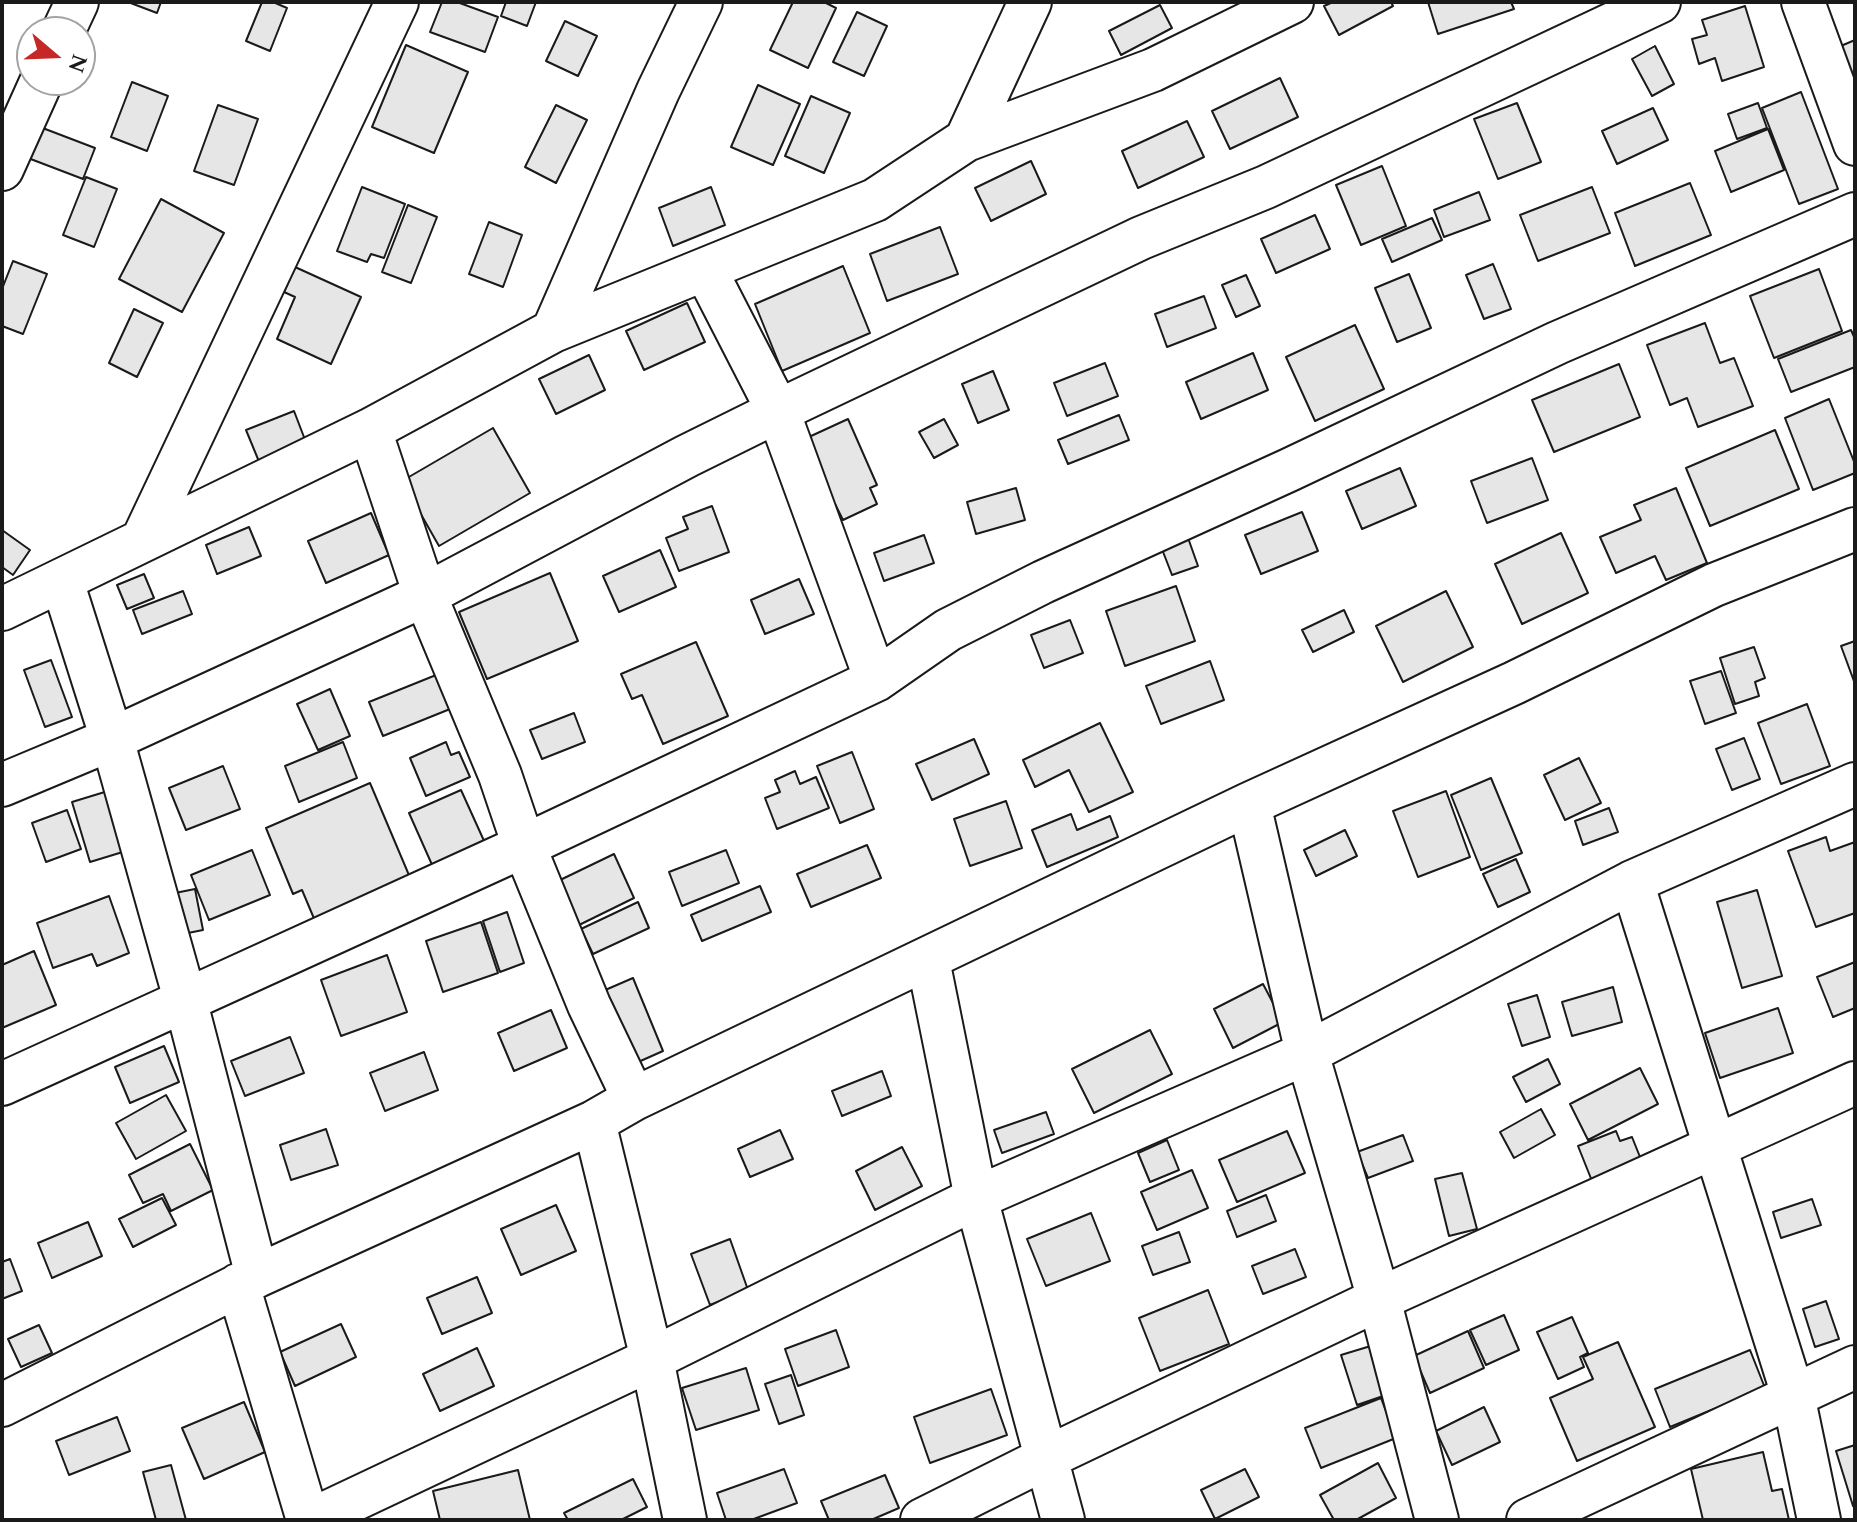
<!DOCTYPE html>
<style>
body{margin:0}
#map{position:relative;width:1857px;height:1522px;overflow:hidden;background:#fff;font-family:Spectral,serif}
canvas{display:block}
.frame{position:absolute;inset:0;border:4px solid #1a1a1a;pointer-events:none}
.north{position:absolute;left:16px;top:16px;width:80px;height:80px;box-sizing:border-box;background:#fff;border:2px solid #a3a3a3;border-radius:50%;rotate:109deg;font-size:22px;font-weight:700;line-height:32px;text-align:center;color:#1a1a1a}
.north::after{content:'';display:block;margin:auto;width:28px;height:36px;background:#c62828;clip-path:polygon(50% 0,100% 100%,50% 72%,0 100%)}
</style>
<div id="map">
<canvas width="1857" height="1522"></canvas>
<div class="frame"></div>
<div class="north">N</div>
</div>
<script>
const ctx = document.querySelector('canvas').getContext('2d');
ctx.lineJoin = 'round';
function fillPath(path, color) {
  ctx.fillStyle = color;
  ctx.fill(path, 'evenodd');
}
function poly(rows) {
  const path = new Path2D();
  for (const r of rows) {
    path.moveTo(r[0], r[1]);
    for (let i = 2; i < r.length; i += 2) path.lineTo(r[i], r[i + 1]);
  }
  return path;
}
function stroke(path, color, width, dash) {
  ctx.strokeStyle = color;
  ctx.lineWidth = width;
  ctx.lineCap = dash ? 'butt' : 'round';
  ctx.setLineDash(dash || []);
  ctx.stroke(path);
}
const building = poly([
 [128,2,161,2,157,13,128,2],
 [262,2,273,2,287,8,270,51,246,41,262,2],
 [442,2,457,2,498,17,485,52,430,32,442,2],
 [506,2,536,2,527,26,501,16,506,2],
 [793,2,824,2,836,8,808,68,770,50,793,2],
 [1333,2,1391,2,1393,6,1339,35,1324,6,1333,2],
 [1428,2,1511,2,1514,9,1438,34,1428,2],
 [1160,5,1172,28,1121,55,1109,31,1160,5],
 [1745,6,1764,67,1722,81,1715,58,1699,64,1692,39,1707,35,1702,20,1745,6],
 [857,12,887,26,864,76,833,62,857,12],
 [565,21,597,36,578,76,546,61,565,21],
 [1855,40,1855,94,1836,48,1855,40],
 [406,45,468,72,434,153,372,127,406,45],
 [1655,46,1674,84,1652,96,1632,59,1655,46],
 [1280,78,1298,117,1230,149,1212,111,1280,78],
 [132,82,168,96,147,151,111,137,132,82],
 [758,85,800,104,773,165,731,147,758,85],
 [1801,92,1838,189,1799,204,1762,108,1801,92],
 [811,96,850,113,824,173,785,156,811,96],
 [1517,103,1541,162,1498,179,1474,119,1517,103],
 [1758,103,1767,128,1737,139,1728,114,1758,103],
 [218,105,258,119,234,185,194,171,218,105],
 [556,105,587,120,556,183,525,167,556,105],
 [1653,108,1668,140,1617,164,1602,131,1653,108],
 [1187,121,1204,157,1138,188,1122,151,1187,121],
 [40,127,95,148,83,179,28,158,40,127],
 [1768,129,1784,170,1731,192,1715,151,1768,129],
 [1031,161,1046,194,991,221,975,188,1031,161],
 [1382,166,1406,226,1361,245,1336,185,1382,166],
 [86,177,117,189,94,247,63,235,86,177],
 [1690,183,1711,235,1635,266,1615,213,1690,183],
 [362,187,405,204,384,258,371,254,367,262,337,251,362,187],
 [711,187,725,225,673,246,659,208,711,187],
 [1592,187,1610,233,1538,261,1520,215,1592,187],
 [1479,192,1490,220,1444,237,1434,210,1479,192],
 [161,199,224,233,182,312,119,279,161,199],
 [408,205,437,217,411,283,382,272,408,205],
 [1315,215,1330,249,1276,273,1261,239,1315,215],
 [1432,218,1442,240,1392,262,1382,239,1432,218],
 [489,222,522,235,503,287,469,274,489,222],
 [940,227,958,274,887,301,870,254,940,227],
 [13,261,47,274,23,334,2,326,2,289,13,261],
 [1493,264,1511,309,1484,319,1466,275,1493,264],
 [843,266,870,333,782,371,755,304,843,266],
 [295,267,361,297,331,364,277,339,295,297,284,292,295,267],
 [1819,269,1842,331,1774,358,1750,296,1819,269],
 [1409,274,1431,328,1397,342,1375,288,1409,274],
 [1246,275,1260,306,1236,317,1222,285,1246,275],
 [1204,296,1216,328,1167,347,1155,314,1204,296],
 [687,303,705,342,644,370,626,331,687,303],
 [134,309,163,323,137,377,109,363,134,309],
 [1705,323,1720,363,1734,358,1753,406,1698,427,1687,398,1670,405,1647,345,1705,323],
 [1355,325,1384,389,1315,421,1286,357,1355,325],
 [1851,330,1855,339,1855,367,1791,392,1778,359,1851,330],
 [1253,353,1268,390,1201,419,1186,382,1253,353],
 [589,355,605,390,556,414,539,379,589,355],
 [1105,363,1118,396,1067,416,1054,383,1105,363],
 [1619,364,1640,417,1554,452,1532,400,1619,364],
 [993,371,1009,410,978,423,962,384,993,371],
 [1829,399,1855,464,1855,473,1813,490,1785,418,1829,399],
 [294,411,307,445,260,464,246,430,294,411],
 [1119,415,1129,440,1068,464,1058,440,1119,415],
 [848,419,877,485,870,488,877,504,843,520,835,504,827,507,798,442,848,419],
 [944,419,958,445,934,458,919,432,944,419],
 [493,428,530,493,439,546,402,481,493,428],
 [1775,430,1799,489,1710,526,1686,468,1775,430],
 [1532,458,1548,500,1487,523,1471,481,1532,458],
 [1400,468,1416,506,1362,529,1346,491,1400,468],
 [1016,488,1025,520,976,534,967,502,1016,488],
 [1676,488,1707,563,1666,580,1655,556,1616,573,1600,537,1641,520,1634,505,1676,488],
 [712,506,729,552,679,571,666,538,688,529,683,517,712,506],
 [1302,512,1318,551,1261,574,1245,535,1302,512],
 [371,513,389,555,326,583,308,541,371,513],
 [249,527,261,556,217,574,206,545,249,527],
 [2,530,30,550,13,575,2,567,2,530],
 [1561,533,1588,593,1522,624,1495,564,1561,533],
 [924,535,934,563,884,581,874,553,924,535],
 [1187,535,1198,566,1172,575,1160,544,1187,535],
 [660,550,676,587,619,612,603,576,660,550],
 [550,573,578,641,487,679,459,612,550,573],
 [144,574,154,598,127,609,117,585,144,574],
 [799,579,814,614,765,634,751,600,799,579],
 [1176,586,1195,641,1125,666,1106,611,1176,586],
 [183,591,192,614,142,634,133,610,183,591],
 [1446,591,1473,647,1403,682,1376,626,1446,591],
 [1344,610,1354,632,1313,652,1302,630,1344,610],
 [1070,620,1083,653,1044,668,1031,635,1070,620],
 [1855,641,1855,684,1841,646,1855,641],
 [696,642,728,716,663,744,642,695,632,699,621,674,696,642],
 [1754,647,1765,678,1755,682,1759,696,1735,704,1720,658,1754,647],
 [51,660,72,717,45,727,24,670,51,660],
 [1210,661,1224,700,1161,724,1146,686,1210,661],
 [446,671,460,705,383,736,369,702,446,671],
 [1721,671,1736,713,1705,724,1690,681,1721,671],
 [330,689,350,736,318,750,297,704,330,689],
 [1807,704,1830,766,1781,784,1758,723,1807,704],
 [574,713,585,742,542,759,530,730,574,713],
 [1100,723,1133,792,1089,812,1069,770,1035,787,1023,760,1100,723],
 [1744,738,1760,779,1732,790,1716,749,1744,738],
 [974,739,989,774,932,800,916,764,974,739],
 [343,742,357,778,299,802,285,766,343,742],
 [446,742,451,755,459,752,470,777,426,796,410,758,446,742],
 [852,752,874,809,840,823,817,766,852,752],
 [1579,758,1601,803,1565,820,1544,775,1579,758],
 [223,766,240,809,186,830,169,788,223,766],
 [795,771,800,784,816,777,829,808,777,829,765,798,780,792,775,780,795,771],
 [1491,778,1522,853,1481,870,1451,795,1491,778],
 [370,783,414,887,318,928,302,890,293,894,266,828,370,783],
 [461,790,485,843,433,867,409,813,461,790],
 [108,791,126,851,90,862,72,802,108,791],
 [1446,791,1470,857,1418,877,1393,811,1446,791],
 [1006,801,1022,848,970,866,954,819,1006,801],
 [1609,808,1618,832,1583,845,1575,821,1609,808],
 [67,810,81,849,46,862,32,823,67,810],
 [1071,814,1077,830,1110,816,1118,837,1047,867,1032,830,1071,814],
 [1345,830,1357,856,1316,876,1304,850,1345,830],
 [1826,837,1830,851,1855,842,1855,913,1816,927,1788,851,1826,837],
 [867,845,881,878,811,907,797,874,867,845],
 [252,850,270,895,209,920,191,875,252,850],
 [726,850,739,883,682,906,669,872,726,850],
 [614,854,634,898,577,926,556,882,614,854],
 [1516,859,1530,892,1498,907,1483,874,1516,859],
 [760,886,771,912,702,941,691,915,760,886],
 [195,889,203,930,173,936,165,895,195,889],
 [1757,890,1782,976,1742,988,1717,902,1757,890],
 [109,896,129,953,97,966,92,954,53,968,37,923,109,896],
 [638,902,649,928,593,954,581,929,638,902],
 [507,912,524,963,500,972,483,921,507,912],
 [481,922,498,973,443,992,426,941,481,922],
 [34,951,56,1005,2,1028,2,965,34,951],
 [387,955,407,1012,341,1036,321,980,387,955],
 [1855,962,1855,1008,1833,1017,1817,977,1855,962],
 [633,978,663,1051,627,1067,596,994,633,978],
 [1263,984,1283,1022,1233,1048,1214,1009,1263,984],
 [1613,987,1622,1022,1572,1036,1562,1002,1613,987],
 [1537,995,1550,1037,1522,1046,1508,1004,1537,995],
 [1778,1008,1793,1053,1720,1078,1705,1033,1778,1008],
 [551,1010,567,1048,514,1071,498,1033,551,1010],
 [1150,1030,1172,1074,1094,1113,1072,1069,1150,1030],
 [290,1037,304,1073,245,1096,231,1061,290,1037],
 [164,1046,179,1082,130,1103,115,1067,164,1046],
 [424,1052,438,1090,385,1111,370,1073,424,1052],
 [1548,1059,1560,1084,1526,1102,1513,1077,1548,1059],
 [1640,1068,1658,1104,1588,1140,1570,1104,1640,1068],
 [882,1071,891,1096,842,1116,832,1091,882,1071],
 [166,1095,186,1131,136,1159,116,1123,166,1095],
 [1541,1109,1555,1135,1514,1158,1500,1132,1541,1109],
 [1046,1112,1054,1134,1002,1153,994,1130,1046,1112],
 [326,1129,338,1165,291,1180,280,1145,326,1129],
 [780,1130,793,1159,750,1177,738,1149,780,1130],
 [1287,1131,1305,1173,1237,1202,1219,1160,1287,1131],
 [1616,1131,1620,1141,1632,1137,1646,1172,1596,1191,1578,1146,1616,1131],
 [1403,1135,1413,1161,1368,1178,1357,1152,1403,1135],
 [1167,1140,1179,1170,1150,1182,1138,1153,1167,1140],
 [190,1144,213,1190,171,1211,163,1194,143,1203,129,1175,190,1144],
 [902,1147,922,1186,875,1210,856,1171,902,1147],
 [1192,1170,1208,1208,1157,1230,1141,1192,1192,1170],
 [1462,1173,1477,1229,1449,1236,1435,1179,1462,1173],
 [1266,1195,1276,1221,1237,1237,1227,1211,1266,1195],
 [162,1198,176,1225,133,1247,119,1219,162,1198],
 [1812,1199,1821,1225,1781,1238,1773,1212,1812,1199],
 [556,1205,576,1251,521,1275,501,1229,556,1205],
 [1091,1213,1110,1261,1046,1286,1027,1239,1091,1213],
 [88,1222,102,1256,52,1278,38,1243,88,1222],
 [1179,1232,1190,1262,1153,1275,1142,1246,1179,1232],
 [730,1239,748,1290,710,1305,691,1254,730,1239],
 [1295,1249,1306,1277,1263,1294,1252,1266,1295,1249],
 [10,1259,22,1291,2,1299,2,1262,10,1259],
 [477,1277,492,1313,442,1334,427,1298,477,1277],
 [1208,1290,1229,1344,1160,1371,1139,1318,1208,1290],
 [1826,1301,1839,1339,1815,1347,1803,1309,1826,1301],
 [1504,1315,1519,1350,1486,1365,1470,1330,1504,1315],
 [1572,1317,1588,1353,1580,1357,1584,1367,1558,1379,1537,1332,1572,1317],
 [341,1324,356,1357,295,1386,280,1352,341,1324],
 [39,1325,52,1353,21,1367,8,1339,39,1325],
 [836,1330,849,1367,798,1386,785,1349,836,1330],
 [1468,1331,1484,1368,1430,1393,1414,1356,1468,1331],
 [1618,1342,1655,1427,1577,1461,1550,1398,1593,1379,1583,1357,1618,1342],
 [1374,1345,1389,1394,1357,1405,1341,1355,1374,1345],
 [477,1348,494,1386,440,1411,423,1374,477,1348],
 [1750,1350,1765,1388,1670,1427,1655,1389,1750,1350],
 [746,1368,759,1410,696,1430,682,1388,746,1368],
 [791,1375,804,1415,779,1424,765,1384,791,1375],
 [991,1389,1007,1435,930,1463,914,1417,991,1389],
 [1381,1398,1396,1438,1321,1468,1305,1428,1381,1398],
 [244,1402,265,1452,204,1479,182,1428,244,1402],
 [1484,1407,1500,1442,1452,1465,1436,1431,1484,1407],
 [117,1417,130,1451,69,1475,56,1441,117,1417],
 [1855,1445,1855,1505,1853,1506,1836,1451,1855,1445],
 [1763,1452,1772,1491,1782,1489,1789,1520,1703,1520,1691,1469,1763,1452],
 [1378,1463,1396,1498,1356,1520,1334,1520,1320,1495,1378,1463],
 [171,1465,186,1520,156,1520,143,1472,171,1465],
 [784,1469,797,1503,751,1520,726,1520,717,1493,784,1469],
 [1245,1469,1259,1497,1215,1519,1201,1490,1245,1469],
 [518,1470,530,1520,440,1520,433,1491,518,1470],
 [885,1475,899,1508,871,1520,829,1520,821,1501,885,1475],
 [633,1479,647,1507,621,1520,568,1520,564,1513,633,1479]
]);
const minor = poly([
 [1803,2,1855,144],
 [63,32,77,2],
 [966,140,1030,2],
 [2,169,42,80],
 [706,271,778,411,876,680],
 [553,331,658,91,701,2],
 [370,430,425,595,500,775,524,846,589,1005,634,1099],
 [142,541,397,2],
 [62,581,112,739,185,999,257,1276],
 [2,609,370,430,553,331,875,200,966,140,1153,70,1292,2],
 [2,785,112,739,425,595,687,456,778,411,1141,238,1266,187,1659,2],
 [1249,804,1307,1053,1379,1299,1437,1520],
 [1632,882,1793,1395,1819,1520],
 [928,960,976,1198,1063,1520],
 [2,1084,524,846,876,680,948,630,1043,582,1289,470,1557,343,1855,214],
 [594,1122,652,1359,685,1520],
 [238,1285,308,1520],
 [2,1405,257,1276,594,1122,634,1099,1249,804,1514,683,1714,585,1855,529],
 [311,1520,652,1359,976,1198,1307,1053,1632,882,1855,784],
 [922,1520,1046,1458,1379,1299,1855,1083],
 [1528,1520,1855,1367]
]);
fillPath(building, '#e6e6e6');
stroke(building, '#1a1a1a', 2);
stroke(minor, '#1a1a1a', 46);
stroke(minor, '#fff', 42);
</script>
